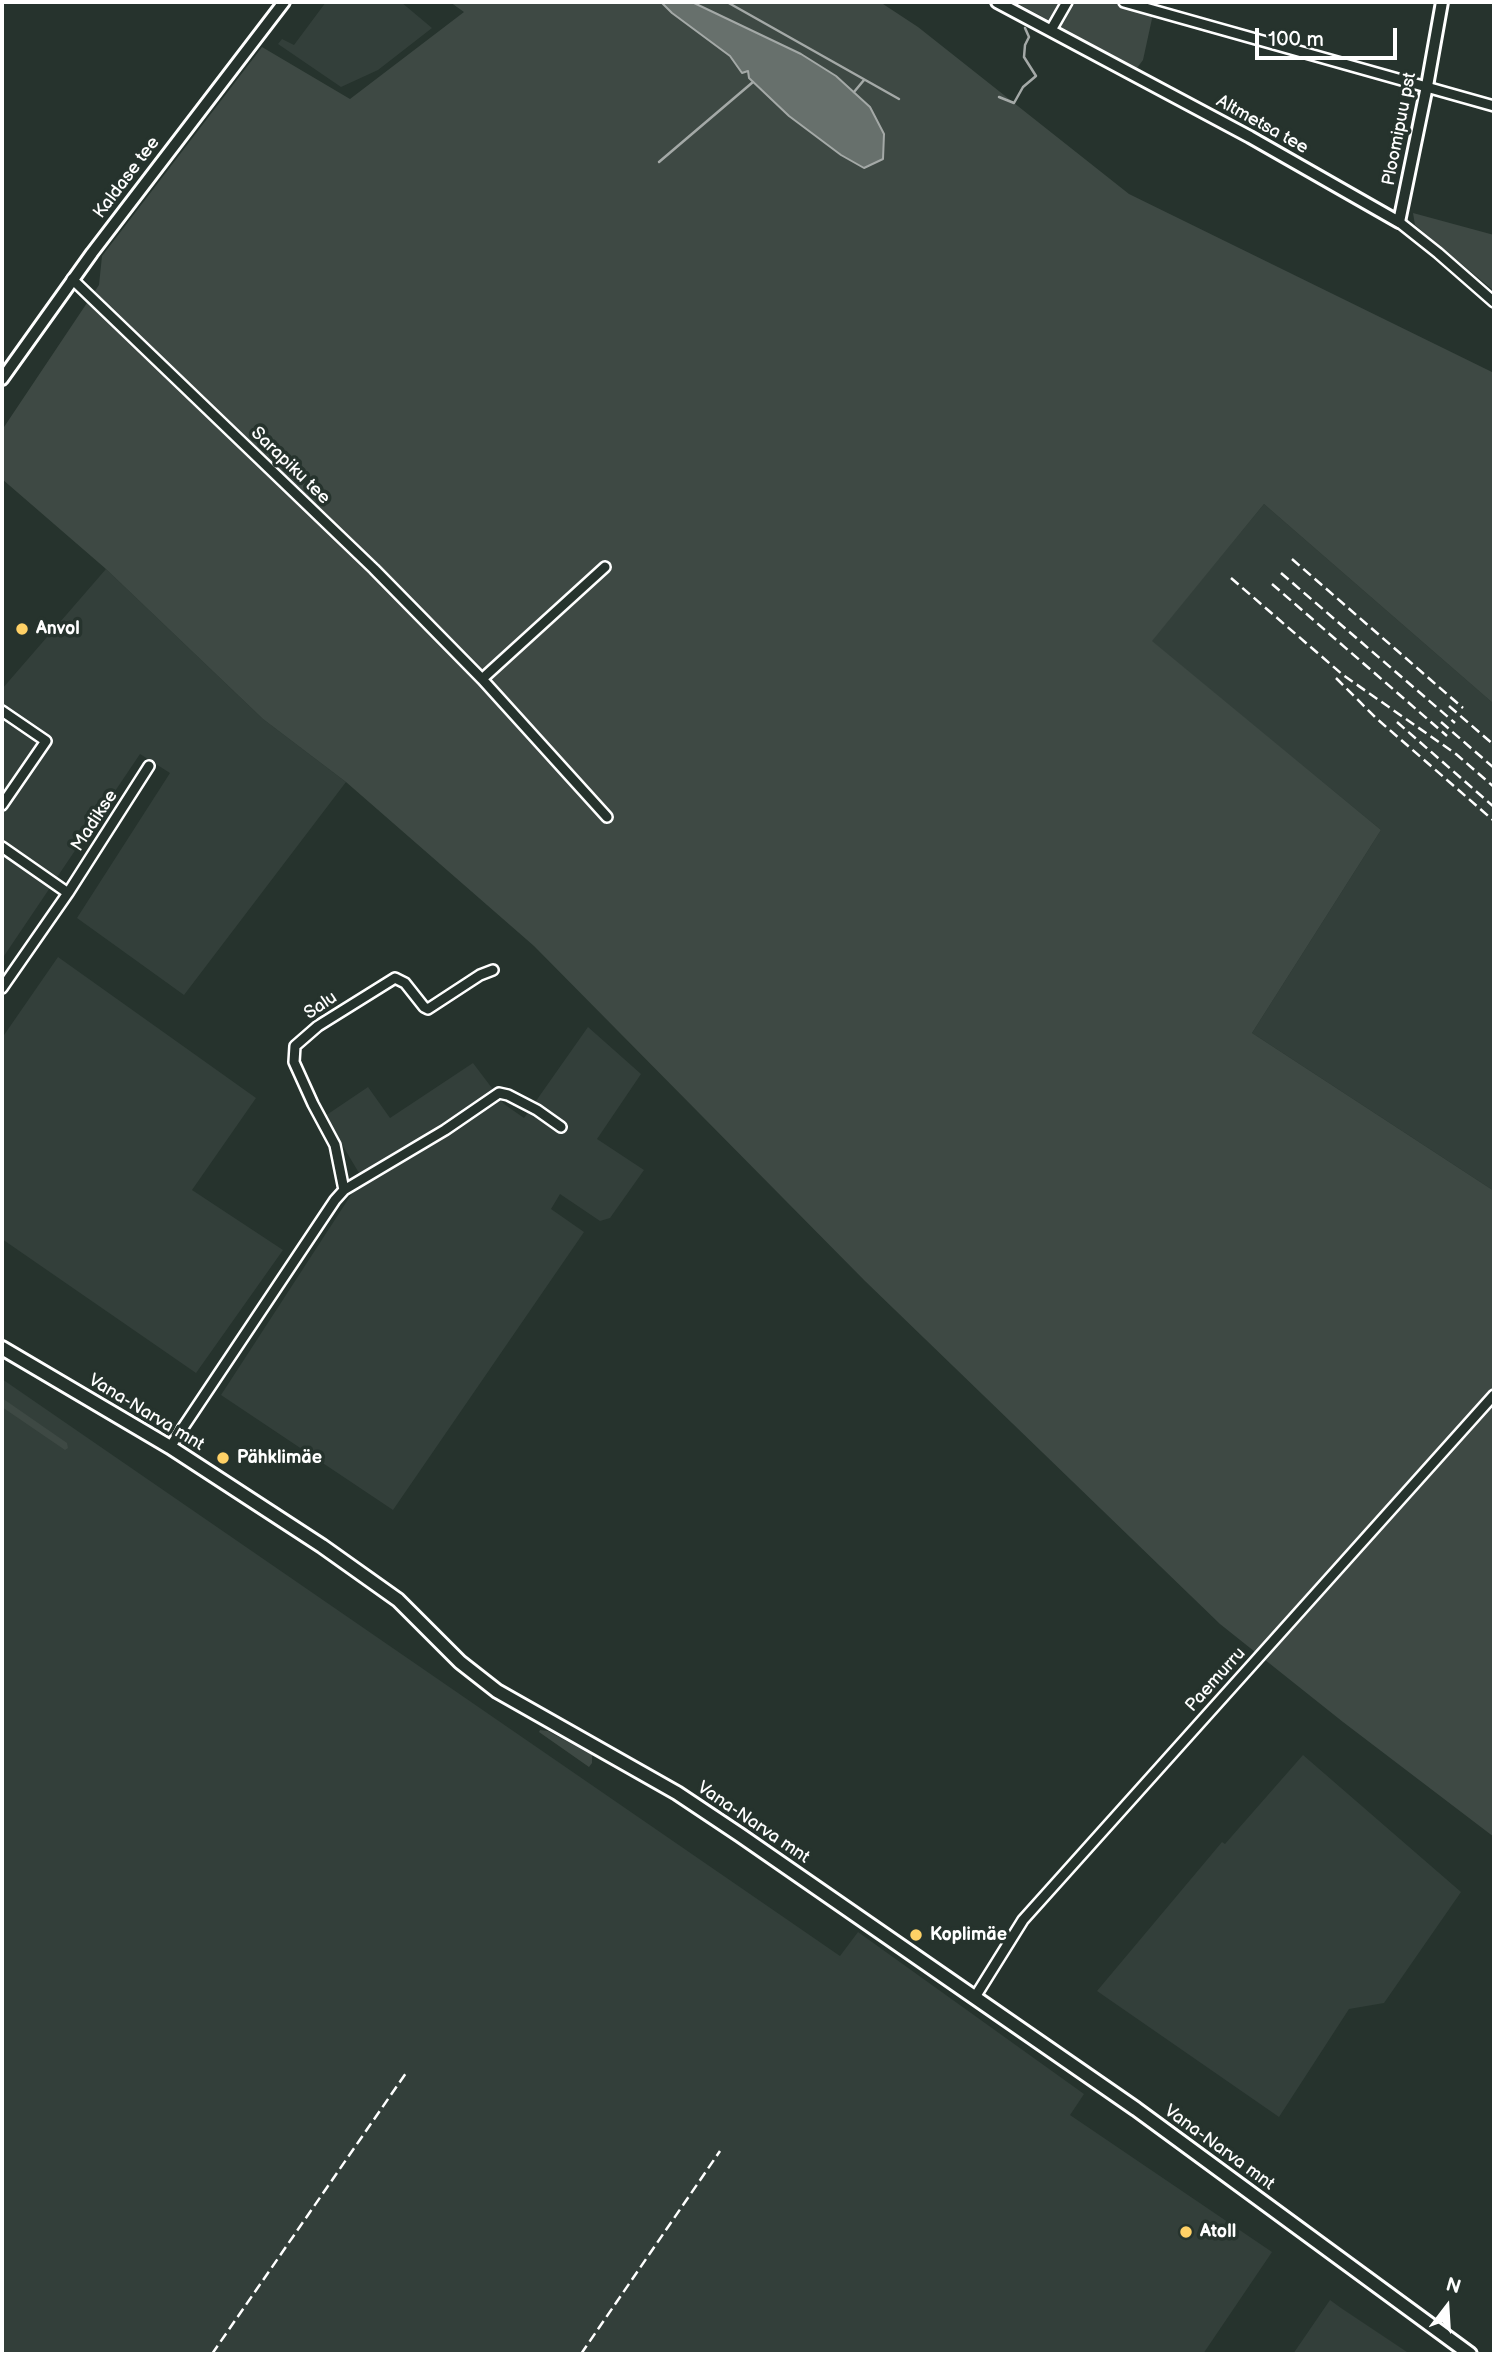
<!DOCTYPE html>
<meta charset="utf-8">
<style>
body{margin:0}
#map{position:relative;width:1496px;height:2356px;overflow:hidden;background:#26332d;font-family:"Balsamiq Sans",sans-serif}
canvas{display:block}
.frame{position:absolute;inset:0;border:4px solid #fff;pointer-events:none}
.north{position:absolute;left:1412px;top:2272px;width:70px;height:70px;-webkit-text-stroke:5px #26332d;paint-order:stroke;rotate:17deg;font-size:19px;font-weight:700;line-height:28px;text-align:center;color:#fff}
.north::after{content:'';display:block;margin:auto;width:24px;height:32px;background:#fff;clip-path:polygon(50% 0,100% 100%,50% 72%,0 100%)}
.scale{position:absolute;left:1255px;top:28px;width:142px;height:32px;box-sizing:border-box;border:4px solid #fff;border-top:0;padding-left:9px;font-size:21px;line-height:24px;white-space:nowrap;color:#fff;-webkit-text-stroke:5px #26332d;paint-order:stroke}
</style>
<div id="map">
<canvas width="1496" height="2356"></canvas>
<div class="frame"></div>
<div class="north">N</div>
<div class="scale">100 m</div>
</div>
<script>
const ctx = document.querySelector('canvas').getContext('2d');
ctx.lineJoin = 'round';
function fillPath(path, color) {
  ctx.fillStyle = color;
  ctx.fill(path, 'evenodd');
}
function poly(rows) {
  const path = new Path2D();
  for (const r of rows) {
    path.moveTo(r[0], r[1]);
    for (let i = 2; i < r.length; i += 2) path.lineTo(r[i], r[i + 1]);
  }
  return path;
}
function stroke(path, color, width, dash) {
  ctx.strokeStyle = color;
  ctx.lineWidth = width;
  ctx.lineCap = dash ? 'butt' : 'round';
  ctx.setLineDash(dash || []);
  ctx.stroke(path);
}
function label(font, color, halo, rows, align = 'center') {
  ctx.font = font + ' "Balsamiq Sans",sans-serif';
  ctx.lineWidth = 7;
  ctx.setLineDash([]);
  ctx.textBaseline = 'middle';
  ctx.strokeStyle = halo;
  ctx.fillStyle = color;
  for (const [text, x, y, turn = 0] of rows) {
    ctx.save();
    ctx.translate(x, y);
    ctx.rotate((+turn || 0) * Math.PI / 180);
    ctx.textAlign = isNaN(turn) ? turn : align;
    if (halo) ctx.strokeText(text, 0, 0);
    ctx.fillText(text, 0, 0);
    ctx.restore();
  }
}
const built = poly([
 [326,2,401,2,432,28,378,70,341,87,278,44,282,39,294,45],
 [1264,504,1494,704,1494,1191,1252,1033,1381,830,1151,641],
 [106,569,263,719,346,782,184,995,77,918,170,773,140,754,2,959,2,689],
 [58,957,256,1098,192,1190,283,1250,196,1373,2,1239,2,1038],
 [588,1027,641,1074,597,1139,644,1170,610,1218,600,1221,560,1194,551,1209,584,1232,393,1510,221,1395,362,1178,325,1116,368,1087,390,1118,473,1063,504,1104,524,1118],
 [2,1379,840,1956,858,1932,1084,2094,1070,2115,1272,2252,1203,2354,2,2354],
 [1303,1755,1461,1892,1384,2003,1349,2009,1279,2117,1097,1991,1222,1842,1225,1844],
 [1330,2300,1341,2308,1410,2354,1293,2354]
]);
const green = poly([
 [450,2,880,2,918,27,1129,194,1494,373,1494,704,1264,504,1152,641,1381,830,1252,1033,1494,1191,1494,1837,1343,1722,1220,1624,865,1281,534,946,346,782,263,719,106,569,2,479,2,430,99,285,102,256,262,47,350,99,464,12],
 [1015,2,1110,2,1153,14,1143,60,1137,68],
 [1413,213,1494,235,1494,291,1415,225],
 [2,1398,67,1443,68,1448,65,1450,2,1407],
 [540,1730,548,1731,592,1755,592,1763,589,1767,539,1732]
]);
const water = poly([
 [661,2,692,2,801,54,836,76,870,107,884,134,883,159,864,168,841,155,789,116,749,78,748,71,742,73,730,56,672,13,661,2]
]);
const stream = poly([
 [727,2,899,99],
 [854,92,864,80],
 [999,97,1014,103,1023,87,1036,76,1024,57,1025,45,1029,37,1025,28],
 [659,162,753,82]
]);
const minor = poly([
 [1124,2,1494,106],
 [1051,30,1067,2],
 [1399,222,1438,253,1494,302],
 [72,279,374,569,482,679,607,817],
 [482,679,605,567],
 [2,711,46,741,2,805],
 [2,847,68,893],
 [2,988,68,893,149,766],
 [344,1190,335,1145,313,1104,294,1062,295,1046,318,1026,395,978,405,983,424,1007,428,1009,480,975,493,970],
 [170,1447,335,1200,344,1190,445,1130,499,1093,508,1095,537,1110,561,1127],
 [975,1997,1023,1920,1494,1395]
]);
const tertiary = poly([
 [997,2,1250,137,1399,222,1427,86,1442,2],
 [2,379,92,253,284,2]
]);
const secondary = poly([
 [2,1348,170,1447,322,1546,398,1600,460,1662,497,1691,677,1793,740,1835,1136,2109,1470,2354]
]);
const rail = poly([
 [1292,559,1463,708],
 [1281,573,1455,723],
 [1231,578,1343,675,1456,754,1494,787],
 [1272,584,1447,736],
 [1336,678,1376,718,1494,821],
 [1449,706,1494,745],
 [1397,722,1494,807],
 [1441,722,1494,768],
 [212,2354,406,2073],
 [581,2354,720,2151]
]);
const markers = [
 [22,629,7,"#ffd166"],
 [223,1458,7,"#ffd166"],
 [916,1935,7,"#ffd166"],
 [1186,2232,7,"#ffd166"]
];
const streetNames = [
 ["Altmetsa tee",1262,125,29],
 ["Ploomipuu pst",1400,129,-79],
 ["Kaldase tee",127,178,-53],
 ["Sarapiku tee",290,466,44],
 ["Madikse",95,821,-57],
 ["Salu",321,1006,-34],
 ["Vana-Narva mnt",146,1413,31],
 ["Paemurru",1216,1680,-48],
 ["Vana-Narva mnt",753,1823,34],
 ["Vana-Narva mnt",1219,2148,36]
];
const poiNames = [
 ["Anvol",36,629],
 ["Pähklimäe",237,1458],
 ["Koplimäe",930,1935],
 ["Atoll",1200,2232]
];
fillPath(built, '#333f3a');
fillPath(green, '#3e4944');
fillPath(water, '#67706c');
stroke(water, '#a4a9a7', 2);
stroke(stream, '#a4a9a7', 2.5);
stroke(minor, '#fff', 14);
stroke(tertiary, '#fff', 16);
stroke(secondary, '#fff', 18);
stroke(minor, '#26332d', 9);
stroke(tertiary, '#26332d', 10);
stroke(secondary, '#26332d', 12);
stroke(rail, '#fff', 2.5, [10, 5]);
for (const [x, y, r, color] of markers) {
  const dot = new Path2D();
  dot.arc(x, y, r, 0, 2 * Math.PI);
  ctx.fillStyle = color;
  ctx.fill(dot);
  stroke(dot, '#26332d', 2.5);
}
label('18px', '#fff', '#26332d', streetNames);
label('bold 18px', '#fff', '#26332d', poiNames, 'left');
</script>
